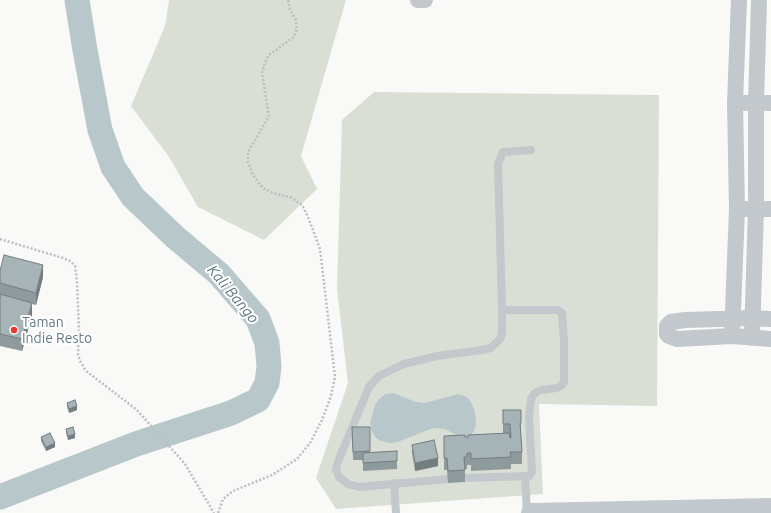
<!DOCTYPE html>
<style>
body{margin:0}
canvas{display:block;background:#f9f9f7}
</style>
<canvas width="771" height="513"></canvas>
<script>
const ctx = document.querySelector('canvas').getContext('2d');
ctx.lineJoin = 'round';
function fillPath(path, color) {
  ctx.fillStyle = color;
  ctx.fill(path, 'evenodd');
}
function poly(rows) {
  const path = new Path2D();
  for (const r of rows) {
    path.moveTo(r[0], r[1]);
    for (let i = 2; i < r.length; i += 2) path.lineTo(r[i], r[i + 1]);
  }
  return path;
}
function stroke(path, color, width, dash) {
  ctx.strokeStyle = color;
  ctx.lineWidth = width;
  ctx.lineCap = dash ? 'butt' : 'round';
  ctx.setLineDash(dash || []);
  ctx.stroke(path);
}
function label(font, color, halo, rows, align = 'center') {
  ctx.font = font + ' Ubuntu,sans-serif';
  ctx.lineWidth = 4;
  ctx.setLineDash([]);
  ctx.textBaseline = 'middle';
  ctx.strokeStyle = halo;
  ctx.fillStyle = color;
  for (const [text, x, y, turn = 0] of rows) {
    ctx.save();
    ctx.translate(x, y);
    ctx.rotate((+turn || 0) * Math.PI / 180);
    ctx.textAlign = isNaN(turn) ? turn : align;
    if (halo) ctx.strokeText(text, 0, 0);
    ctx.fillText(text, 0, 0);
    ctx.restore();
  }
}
const green = poly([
 [169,0,346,0,301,156,317,189,264,240,198,207,169,157,131,106,165,26],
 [374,92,659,95,657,406,539,404,543,494,336,509,316,478,348,383,337,289,342,120]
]);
const water = poly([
 [393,393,416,402,425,403,458,394,467,397,471,402,475,412,476,423,475,429,472,434,468,438,460,437,445,429,433,428,398,442,390,443,381,441,376,438,372,432,370,423,375,405,379,399,385,394]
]);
const river = poly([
 [0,497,136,444,231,413,258,400,267,383,269,366,267,343,258,319,219,274,175,237,133,197,113,167,100,130,85,50,77,0]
]);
const path = poly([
 [0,239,63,258,70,261,75,266,77,281,79,330,78,355,80,361,86,371,137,410,185,464,214,513],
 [218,513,223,499,233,491,272,475,297,459,310,443,322,420,331,396,335,377,320,249,308,217,302,205,290,197,273,193,263,188,253,175,248,162,248,152,269,116,262,73,265,62,269,55,294,37,297,29,296,20,290,10,288,0]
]);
const service = poly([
 [525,476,527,513],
 [464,478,529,476,532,472,529,417,531,399,535,393,541,390,557,388,561,386,564,382,564,342,562,313,558,310,502,310],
 [448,479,359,487,348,484,339,477,336,470,337,464,369,387,379,376,404,364,437,356,482,350,491,348,500,339,502,334,502,310,498,164,503,152,531,150],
 [394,483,396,513]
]);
const minor = poly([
 [418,0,425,0],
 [745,103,771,103],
 [746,209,771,209],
 [771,319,752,318,685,320,671,322,667,326,667,334,669,336,677,339,732,336,771,339],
 [732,336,737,209,735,103,739,0],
 [752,338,756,208,756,103,759,0]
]);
const tertiary = poly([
 [531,513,771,508]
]);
const wall = poly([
 [0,271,43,277,36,305,32,304,32,315,22,351,0,346],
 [67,403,77,410,69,413,67,407],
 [503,410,521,423,521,435,522,452,522,464,511,464,511,469,471,471,471,465,467,465,467,469,465,469,465,482,448,483,447,470,444,470,444,436,468,437,503,434],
 [352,427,370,427,370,452,397,461,397,469,363,471,363,460,353,460],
 [66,429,75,438,68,440,66,433],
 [41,437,55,447,46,451,41,441],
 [412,445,438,466,415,471,412,453]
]);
const shadedWall = poly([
 [43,265,43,277,36,305,36,293],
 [32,303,32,315,22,351,22,339],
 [77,406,77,410,69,413,69,409],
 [75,434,75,438,68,440,68,436],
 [55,443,55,447,46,451,46,447],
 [438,458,438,466,415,471,415,463]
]);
const building = poly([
 [4,255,43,265,36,293,0,283,0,271,4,255],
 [0,294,32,303,22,339,0,334,0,294],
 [75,400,77,406,69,409,67,403,75,400],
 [503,410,521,410,521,423,520,423,522,452,510,452,511,457,471,459,471,453,467,453,467,457,464,457,465,470,448,471,447,458,444,458,444,436,465,435,465,437,468,437,468,435,509,433,510,438,511,438,510,424,503,424,503,410],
 [73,427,75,434,68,436,66,429,73,427],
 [352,427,370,427,370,451,353,452,352,427],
 [50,433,55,443,46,447,41,437,50,433],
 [434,440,438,458,415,463,412,445,434,440],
 [397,451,397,461,363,463,363,453,397,451]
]);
const markers = [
 [14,330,4,"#ea3a27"]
];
const poiNames = [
 ["Taman",22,322],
 ["Indie Resto",22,338]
];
const waterNames = [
 ["Kali Bango",233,294,50]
];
fillPath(green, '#dadfd6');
fillPath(water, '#b8c8ca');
stroke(river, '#b8c8ca', 25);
stroke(path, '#babfc1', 2.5, [2, 2]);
stroke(service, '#c2c8cb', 8);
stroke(minor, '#c2c8cb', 16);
stroke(tertiary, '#c2c8cb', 20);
fillPath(wall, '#8f9a9d');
fillPath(shadedWall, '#747d80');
fillPath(building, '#a6b3b7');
stroke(building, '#747d80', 1);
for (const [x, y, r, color] of markers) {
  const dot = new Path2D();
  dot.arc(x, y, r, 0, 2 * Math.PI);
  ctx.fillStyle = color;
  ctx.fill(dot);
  stroke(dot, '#fff', 1.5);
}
label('14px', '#637a83', '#fff', poiNames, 'left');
label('italic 15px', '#5e787d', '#fff', waterNames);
</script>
